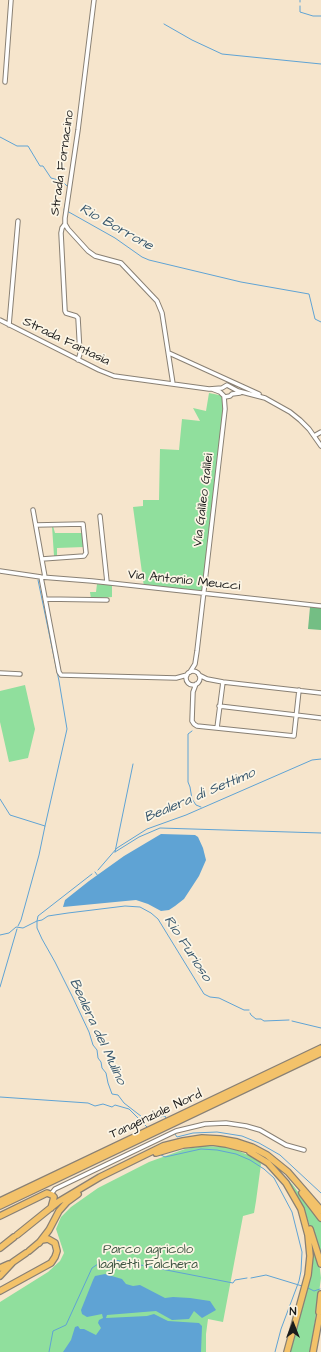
<!DOCTYPE html>
<style>
body{margin:0}
#map{position:relative;width:321px;height:1352px;overflow:hidden;background:#f6e5cc;font-family:"Architects Daughter",sans-serif}
canvas{display:block}
.north{position:absolute;left:273px;top:1304px;width:40px;height:40px;-webkit-text-stroke:3px #fcf5e5;paint-order:stroke;rotate:0deg;font-size:11px;font-weight:700;line-height:16px;text-align:center;color:#1c1c1c}
.north::after{content:'';display:block;margin:auto;width:14px;height:18px;background:#1c1c1c;clip-path:polygon(50% 0,100% 100%,50% 72%,0 100%)}
</style>
<div id="map">
<canvas width="321" height="1352"></canvas>
<div class="north">N</div>
</div>
<script>
const ctx = document.querySelector('canvas').getContext('2d');
ctx.lineJoin = 'round';
function fillPath(path, color) {
  ctx.fillStyle = color;
  ctx.fill(path, 'evenodd');
}
function poly(rows) {
  const path = new Path2D();
  for (const r of rows) {
    if (r.length === 3) {
      path.moveTo(r[0] + r[2], r[1]);
      path.arc(r[0], r[1], r[2], 0, 2 * Math.PI);
      continue;
    }
    path.moveTo(r[0], r[1]);
    for (let i = 2; i < r.length; i += 2) path.lineTo(r[i], r[i + 1]);
  }
  return path;
}
function stroke(path, color, width, dash) {
  ctx.strokeStyle = color;
  ctx.lineWidth = width;
  ctx.lineCap = dash ? 'butt' : 'round';
  ctx.setLineDash(dash || []);
  ctx.stroke(path);
}
function label(font, color, halo, rows, align = 'center') {
  ctx.font = font + ' "Architects Daughter",sans-serif';
  ctx.lineWidth = 3.5;
  ctx.setLineDash([]);
  ctx.textBaseline = 'middle';
  ctx.strokeStyle = halo;
  ctx.fillStyle = color;
  for (const [text, x, y, turn = 0] of rows) {
    ctx.save();
    ctx.translate(x, y);
    ctx.rotate((+turn || 0) * Math.PI / 180);
    ctx.textAlign = isNaN(turn) ? turn : align;
    if (halo) ctx.strokeText(text, 0, 0);
    ctx.fillText(text, 0, 0);
    ctx.restore();
  }
}
const green = poly([
 [209,393,224,396,224,409,204,593,144,587,133,507,143,506,143,500,159,500,160,449,179,450,182,419,200,421,193,408,206,411],
 [52,526,53,526,55,533,82,533,84,547,57,548,57,556,54,556],
 [97,584,112,585,112,597,91,599,90,592,96,592],
 [25,685,35,729,28,758,9,762,0,722,0,691],
 [205,1146,224,1147,236,1150,258,1159,261,1164,256,1201,254,1213,243,1216,223,1322,208,1319,206,1334,206,1352,0,1352,0,1302,48,1272,60,1261,64,1253,56,1229,61,1217,71,1207,98,1188,149,1162,185,1149],
 [279,1171,292,1184,321,1222,321,1259,305,1212,295,1194],
 [310,1234,319,1261,321,1278,313,1336,310,1352,288,1352,305,1294]
]);
const forest = poly([
 [310,607,321,608,321,630,308,629]
]);
const water = poly([
 [161,834,195,835,198,837,203,848,206,860,199,876,184,899,175,906,169,910,161,911,148,904,136,900,63,907,65,900,89,881,124,856],
 [105,1274,122,1279,126,1284,133,1286,140,1285,165,1298,173,1297,190,1298,210,1301,216,1310,202,1318,194,1311,189,1319,172,1320,156,1311,107,1315,106,1318,147,1316,154,1314,168,1321,199,1323,202,1326,201,1352,63,1352,71,1340,75,1327,78,1326,80,1329,84,1329,96,1335,101,1328,98,1323,99,1320,103,1318,102,1314,87,1317,82,1314,81,1310,93,1280,95,1276]
]);
const stream = poly([
 [300,0,300,2],
 [300,6,300,12,313,16,321,16],
 [164,24,192,40,222,54,321,64],
 [0,137,17,146,28,146,40,166,43,166,51,178,62,181,68,187],
 [64,210,66,200],
 [67,211,115,238,142,257,149,260,241,282,309,294,315,319,321,322],
 [38,580,59,681,67,729,45,826],
 [192,731,188,734,188,782,190,787,192,799,196,805,201,807],
 [0,799,10,815,45,826,39,855,21,920,18,926],
 [115,852,139,837,160,828,321,833],
 [115,852,133,764],
 [98,870,117,848,147,829,186,815,312,760,321,759],
 [95,872,98,876],
 [0,935,9,933,16,927,23,928,37,921,38,916,92,874],
 [0,987,17,929],
 [250,1013,251,1015,256,1019,261,1019,264,1021,289,1020],
 [292,1021,321,1028],
 [0,1097,88,1103,95,1106,103,1104,112,1107,115,1105,129,1109,148,1128],
 [166,1118,165,1116,146,1120,124,1103,118,1095,112,1094,108,1083,106,1073,102,1068,101,1062,98,1058,97,1050,93,1045,89,1032,73,998,55,962,42,939,37,928,37,921,42,920,48,916,68,913,125,906,140,907,151,913,158,919,204,994,210,997,219,998,244,1010,249,1010],
 [175,1134,177,1137,193,1133,217,1132,242,1136,259,1143,280,1155,321,1193],
 [161,1155,165,1157,201,1149,217,1150,236,1154,250,1160,264,1169,274,1178,292,1212,302,1252,301,1271,299,1281,281,1329,275,1352],
 [251,1278,266,1275,302,1286],
 [308,1288,314,1291,320,1289],
 [49,1352,53,1331,66,1325,92,1268,98,1264,115,1260,233,1283,235,1280,247,1278]
]);
const minor = poly([
 [94,0,78,130,65,218,65,224,68,229,88,251,95,256,121,263,157,301,162,313,173,384],
 [5,82,11,0],
 [65,224,62,228,61,233,65,311,66,313,76,316,78,318,80,354,78,360],
 [0,320,99,370,114,376,209,389,222,388,227,385,238,391,265,398,290,412,300,420,309,429,321,446],
 [9,325,18,221],
 [169,353,259,394],
 [212,389,220,392,225,397,230,396,232,394,240,393],
 [314,436,321,432],
 [33,510,45,577],
 [100,516,107,582],
 [36,525,83,524,86,553,84,556,42,559],
 [0,571,41,577,92,581,321,606],
 [41,577,59,672,61,675,176,678,187,675],
 [45,599,107,600],
 [193,678,7],
 [190,672,195,664,197,651,225,409,224,396],
 [0,673,20,674],
 [199,675,207,679,223,682,321,693],
 [196,684,193,692,192,721,194,724,197,726,294,736,299,690],
 [219,706,321,718],
 [217,728,223,682],
 [51,1194,55,1189,176,1131,205,1124,226,1123,246,1126,260,1130,286,1145,304,1150]
]);
const highway = poly([
 [250,1152,268,1163,286,1183,301,1209,308,1235,310,1256,308,1275,287,1352],
 [156,1153,183,1145,212,1142,226,1144,253,1151],
 [302,1193,321,1218],
 [0,1201,321,1048],
 [0,1206,321,1053],
 [0,1216,47,1193,52,1195,54,1197,51,1208],
 [310,1229,321,1264],
 [17,1235,58,1202,100,1177,163,1146,183,1141,202,1138,220,1139,237,1142,252,1147,267,1155,288,1172,321,1210],
 [39,1243,49,1230,59,1211,67,1202,78,1194],
 [0,1248,14,1237],
 [0,1268,9,1264],
 [0,1276,13,1262,26,1253],
 [0,1291,51,1263,55,1257,57,1251,55,1243,48,1239,42,1240,29,1251],
 [319,1312,321,1294],
 [313,1352,321,1309]
]);
const streetNames = [
 ["Strada Fornacino",63,163,-82],
 ["Strada Fantasia",66,342,26],
 ["Via Galileo Galilei",204,500,-83],
 ["Via Antonio Meucci",184,581,6],
 ["Tangenziale Nord",156,1115,-25]
];
const parkNames = [
 ["Parco agricolo",148,1250],
 ["laghetti Falchera",148,1265]
];
const waterNames = [
 ["Rio Borrone",116,228,29],
 ["Bealera di Settimo",200,796,-23],
 ["Rio Furioso",187,949,57],
 ["Bealera del Mulino",97,1032,65]
];
fillPath(green, '#90df9d');
fillPath(forest, '#74be84');
fillPath(water, '#5fa3d4');
stroke(stream, '#5fa3d4', 1);
stroke(minor, '#898074', 5.5);
stroke(highway, '#898074', 8);
stroke(minor, '#fff', 3.5);
stroke(highway, '#f3c26a', 5.5);
label('13px', '#1c1c1c', '#fcf5e5', streetNames);
label('13px', '#3f5643', '#fcf5e5', parkNames);
label('italic 14px', '#3a596f', '#fcf5e5', waterNames);
</script>
